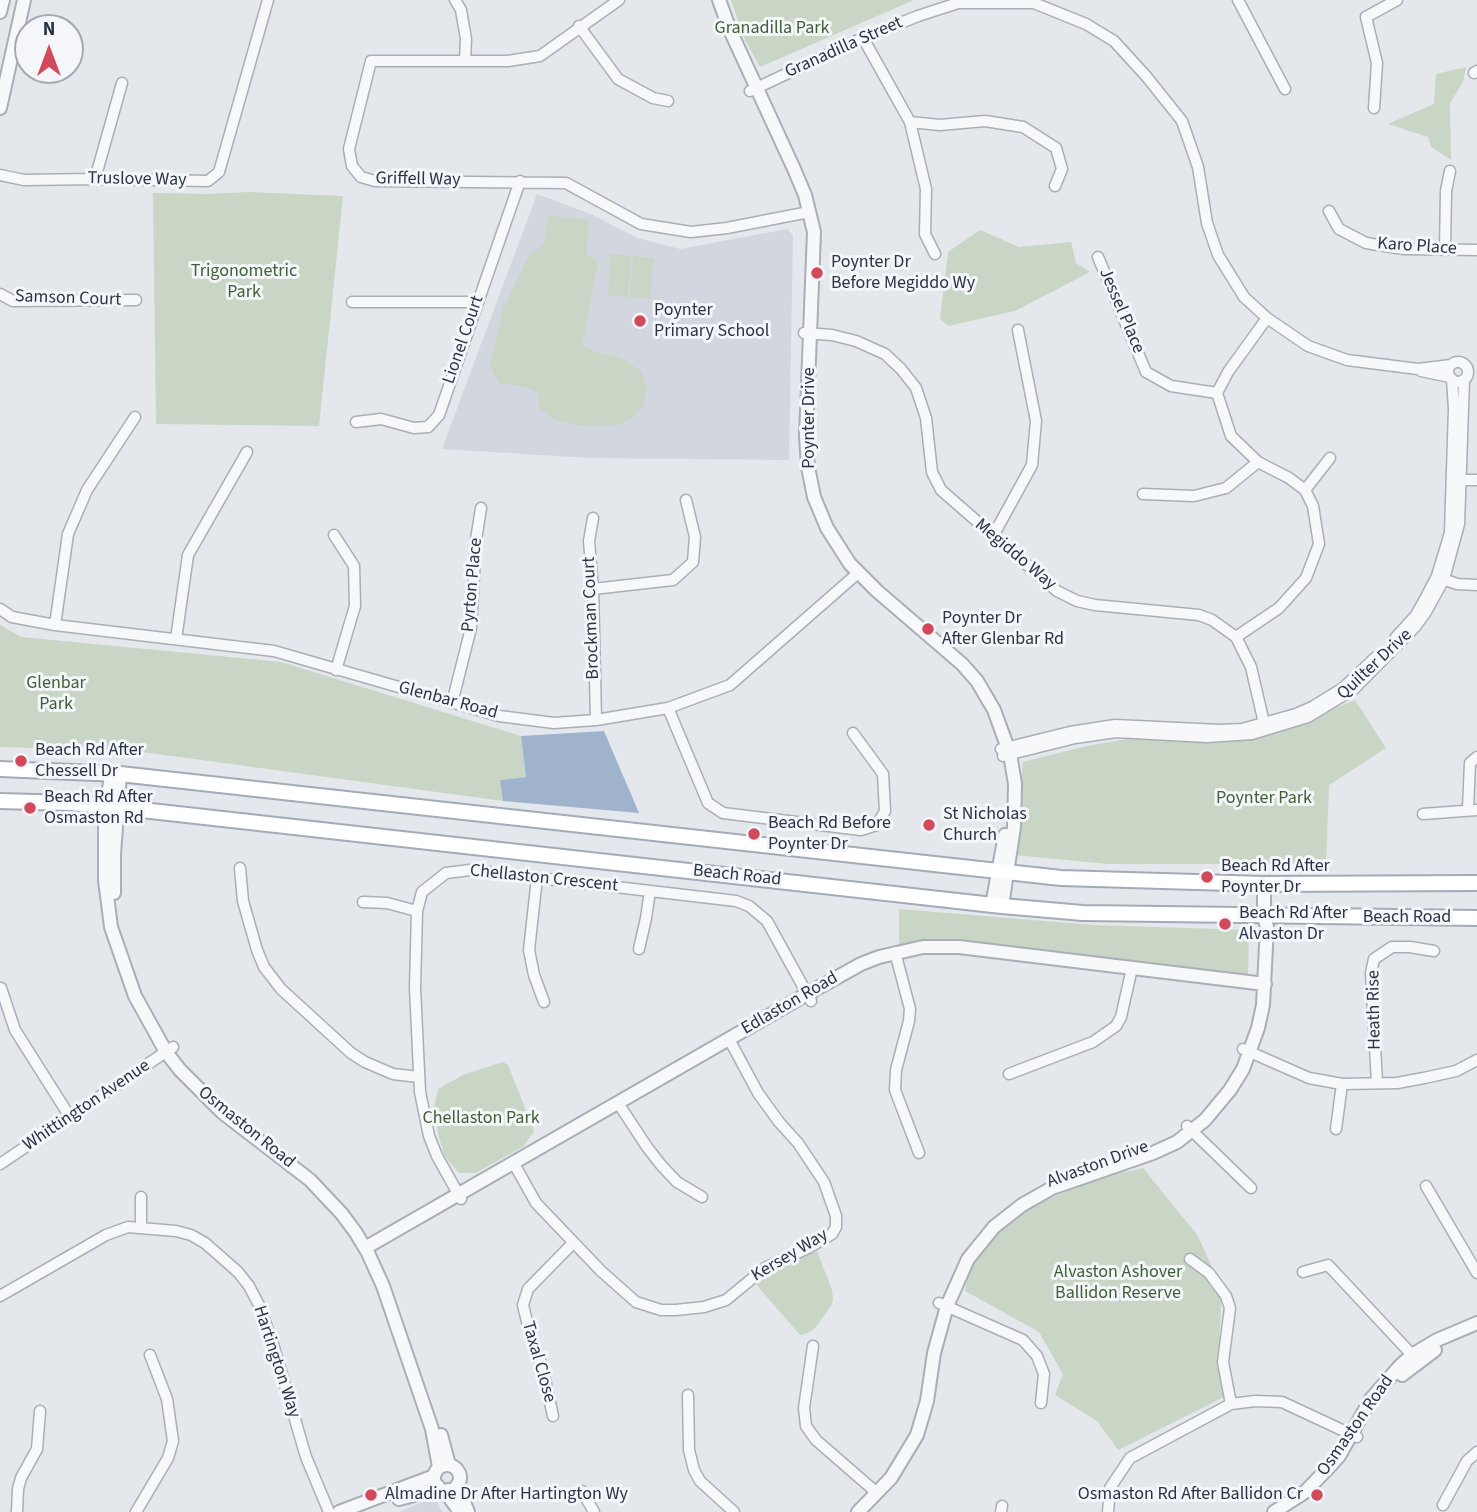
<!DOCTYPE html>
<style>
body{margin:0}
#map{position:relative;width:1477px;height:1512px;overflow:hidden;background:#e4e7ec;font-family:"Source Sans 3",sans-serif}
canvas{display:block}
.north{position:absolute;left:14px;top:14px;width:70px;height:70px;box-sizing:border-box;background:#f4f6f9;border:2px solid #a4a8b1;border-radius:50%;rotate:0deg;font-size:19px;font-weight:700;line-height:28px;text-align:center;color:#2b3445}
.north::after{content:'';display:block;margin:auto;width:24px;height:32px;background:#d1495b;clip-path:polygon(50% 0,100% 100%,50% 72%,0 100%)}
</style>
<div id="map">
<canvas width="1477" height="1512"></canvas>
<div class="north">N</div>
</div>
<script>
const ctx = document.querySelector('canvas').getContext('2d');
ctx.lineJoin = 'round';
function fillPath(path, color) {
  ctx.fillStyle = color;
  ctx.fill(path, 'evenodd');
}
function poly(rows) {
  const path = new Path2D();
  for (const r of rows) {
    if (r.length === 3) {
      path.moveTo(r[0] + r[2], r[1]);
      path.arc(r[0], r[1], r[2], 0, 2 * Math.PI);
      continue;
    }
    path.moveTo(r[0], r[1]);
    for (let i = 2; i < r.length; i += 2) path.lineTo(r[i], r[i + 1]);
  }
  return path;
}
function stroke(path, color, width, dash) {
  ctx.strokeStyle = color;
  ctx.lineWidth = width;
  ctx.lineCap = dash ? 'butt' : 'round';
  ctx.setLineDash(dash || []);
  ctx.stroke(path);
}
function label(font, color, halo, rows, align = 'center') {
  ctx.font = font + ' "Source Sans 3",sans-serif';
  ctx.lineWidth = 6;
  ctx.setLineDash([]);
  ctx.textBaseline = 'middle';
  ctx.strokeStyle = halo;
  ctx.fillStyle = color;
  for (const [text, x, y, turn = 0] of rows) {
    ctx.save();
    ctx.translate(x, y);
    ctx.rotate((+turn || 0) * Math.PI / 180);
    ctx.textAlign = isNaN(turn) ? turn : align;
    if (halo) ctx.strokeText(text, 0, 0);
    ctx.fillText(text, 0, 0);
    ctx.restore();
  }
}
const built = poly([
 [537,194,593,215,637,238,680,249,787,229,793,235,789,460,590,458,442,449],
 [435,1497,442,1512,399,1512]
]);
const green = poly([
 [731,0,914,0,760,67,743,36],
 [1466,67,1463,82,1450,103,1451,160,1431,147,1428,137,1388,124,1434,104,1436,74],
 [248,192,343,196,319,426,156,424,153,193,208,194],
 [549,215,589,220,586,254,598,262,582,345,601,354,620,357,642,372,647,388,643,407,632,418,615,426,582,426,556,420,540,409,538,393,526,387,499,383,490,366,503,309,529,255,544,245],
 [980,230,1019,247,1071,242,1076,263,1090,272,1015,311,948,326,940,319,948,252],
 [611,254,631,256,628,297,608,295],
 [633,256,653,258,650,299,630,297],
 [0,625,21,637,281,662,521,736,526,777,501,780,503,801,135,751,0,747],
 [1355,700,1386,748,1329,785,1326,864,1108,864,1014,855,1023,762,1082,747,1138,737,1235,739,1276,733],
 [899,909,1094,925,1249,930,1248,978,949,942,899,944],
 [503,1062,508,1065,534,1131,524,1146,476,1173,459,1173,444,1155,438,1133,434,1107,438,1089,463,1075],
 [1143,1168,1198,1236,1222,1289,1219,1347,1224,1397,1118,1450,1097,1421,1055,1395,1063,1374,1039,1332,965,1291,968,1270,996,1228,1034,1205,1099,1178],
 [817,1251,832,1290,833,1300,831,1306,816,1327,808,1333,800,1335,754,1282,765,1273]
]);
const water = poly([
 [604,731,639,813,503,801,500,780,526,777,521,736]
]);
const minor = poly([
 [455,0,461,10,466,39,465,61],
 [619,0,540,56,508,61,371,61,349,149,352,166,361,177,375,181,566,183,641,224,691,232,727,228,809,212],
 [1238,0,1285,89],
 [579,26,618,79,653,98,668,101],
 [863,38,910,122,926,189,925,234,935,254],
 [1474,73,1477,71],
 [750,91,863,38,918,16,958,3,1034,3,1086,24,1114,41,1146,76,1182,121,1198,167,1207,223,1218,255,1244,297,1267,318,1308,346,1347,360,1418,369,1451,365],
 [1374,108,1377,63,1366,17,1397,0],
 [910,122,940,125,985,121,1023,127,1056,148,1062,169,1055,186],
 [0,175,24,180,95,179,208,181,219,172,268,0],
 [95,179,122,83],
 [1329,211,1339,229,1366,243,1404,249,1477,250],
 [1445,250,1446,191,1450,171],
 [1098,257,1146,372,1171,386,1217,393],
 [0,294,13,301,136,300],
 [352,302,477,302],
 [804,333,832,335,856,341,885,354,901,369,916,388,926,418,932,472,941,490,1057,591,1077,601,1095,605,1199,615,1212,620,1236,637,1251,667,1264,723],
 [1458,372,10],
 [1421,371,1450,377],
 [356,422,381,419,414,428,428,427,439,415,520,181],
 [1457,480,1477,480],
 [1305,490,1330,458],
 [1143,494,1194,496,1226,488,1258,462],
 [593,518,589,541,593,589,596,720],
 [334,535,354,566,355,606,336,670],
 [993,536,1032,465,1036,421,1018,330],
 [1440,578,1457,584,1477,585],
 [593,589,673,580,693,562,695,537,686,500],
 [0,609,12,617,55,625,274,651,499,716,554,723,596,720,668,708,730,685,858,573],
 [55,625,68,534,87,490,135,417],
 [1236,637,1279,608,1306,578,1319,544,1313,506,1305,490,1289,478,1258,462,1231,436,1217,393,1228,372,1267,318],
 [1396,637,1416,615,1425,599,1437,576,1450,533,1454,409,1452,379],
 [176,639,188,555,247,452],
 [452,703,471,628,476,540,481,508],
 [668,708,708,803,723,813,861,830,877,825,885,811,883,774,853,733],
 [1001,749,1070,732,1115,725,1220,730,1242,729,1296,714,1312,707,1343,688,1376,657],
 [1003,756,1075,738,1116,732,1207,737,1252,734,1308,717,1354,689,1415,627,1426,612,1444,579,1459,524,1464,380],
 [1468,809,1470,763,1477,757],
 [1423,814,1477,810],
 [240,868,243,901,257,950,264,967,281,989,351,1053,365,1062,393,1074,419,1077],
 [537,878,529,950,534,975,544,1002],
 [363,902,387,903,417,911],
 [639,949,646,918,650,891],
 [895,952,910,1009,909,1021,896,1070,895,1090,919,1153],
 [1,988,15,1030,70,1117],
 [1243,1049,1309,1078,1342,1084,1397,1083,1424,1078,1456,1071,1477,1060],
 [1009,1074,1093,1042,1116,1026,1121,1017,1132,968],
 [1377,1083,1371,973,1374,959,1392,947,1410,947,1434,951],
 [618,1103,647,1147,661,1165,677,1182,702,1197],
 [1187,1126,1251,1188],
 [1336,1129,1342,1084],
 [513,1162,536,1203,601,1271,636,1302,661,1310,676,1310,704,1307,726,1300,765,1268,810,1247,832,1234,836,1227,836,1216,824,1182,798,1143,779,1122,758,1093,729,1039],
 [0,1164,173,1047],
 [1426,1186,1477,1273],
 [141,1197,141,1227],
 [461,1199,437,1156,429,1136,420,1092,415,988,417,911,422,892,446,873,470,870,736,901,749,906,767,921,811,1001],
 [1190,1259,1209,1273,1226,1296,1230,1308,1223,1362,1231,1404],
 [1303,1272,1328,1265,1415,1358],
 [0,1296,106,1235,128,1227,176,1231,191,1235,205,1243,238,1272,249,1286,259,1305,273,1344,306,1457,329,1512],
 [939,1303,1023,1340,1037,1356,1044,1374,1041,1403],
 [813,1346,804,1408,806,1426,816,1440,877,1493],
 [688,1395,689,1450,694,1470,700,1481,734,1512],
 [553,1416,542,1366,530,1334,523,1305,528,1289,573,1243],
 [582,1491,594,1512],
 [1443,1505,1467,1461,1477,1452],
 [17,1512,18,1489,21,1478,37,1449,40,1411],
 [136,1512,168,1458,173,1441,167,1399,150,1355],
 [1001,1512,1002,1506],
 [1108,1512,1110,1488,1130,1458,1231,1404,1255,1401,1282,1402,1357,1437]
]);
const tertiary = poly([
 [719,0,730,30,794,169,805,195,814,232,806,436,808,467,814,497,827,528,850,564,877,591,962,664,977,681,994,710,1010,754,1015,784,1014,827,1002,906],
 [0,12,3,0],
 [0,108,24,0],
 [111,774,105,821,105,880,111,927,135,996,166,1052,180,1070,223,1113,310,1180,342,1214,356,1233,368,1253,383,1286,432,1429,439,1467],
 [114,893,114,854,120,774],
 [992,905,1005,835],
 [365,1248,807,994,861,964,879,957,923,947,959,947,1265,984],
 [1402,1375,1435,1350],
 [441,1435,449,1465],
 [447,1478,13],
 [457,1485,468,1512],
 [448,1490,449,1497,460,1512],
 [399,1499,433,1490,438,1486],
 [339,1512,434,1476],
 [858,1512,891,1478,917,1435,927,1401,934,1353,947,1306,968,1259,994,1227,1022,1205,1052,1188,1153,1153,1177,1142,1205,1120,1230,1090,1243,1069,1258,1028,1263,1005,1267,927,1264,917,1264,884],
 [1274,1512,1305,1492,1331,1465,1339,1456,1371,1399,1399,1367,1412,1355,1437,1340,1477,1323]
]);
const primary = poly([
 [0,769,120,774,1061,878,1264,884,1477,883],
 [0,801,70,803,106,806,1002,906,1083,913,1477,918]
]);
const markers = [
 [817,273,7,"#d1495b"],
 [640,321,7,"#d1495b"],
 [928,629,7,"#d1495b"],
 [21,761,7,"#d1495b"],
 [30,808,7,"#d1495b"],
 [929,825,7,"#d1495b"],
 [754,834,7,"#d1495b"],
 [1207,877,7,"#d1495b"],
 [1225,924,7,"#d1495b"],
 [371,1495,7,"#d1495b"],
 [1317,1495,7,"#d1495b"]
];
const parkNames = [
 ["Granadilla Park",772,29],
 ["Trigonometric",244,272],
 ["Park",244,293],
 ["Glenbar",56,684],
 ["Park",56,705],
 ["Poynter Park",1264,799],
 ["Chellaston Park",481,1119],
 ["Alvaston Ashover",1118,1273],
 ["Ballidon Reserve",1118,1294]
];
const streetNames = [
 ["Granadilla Street",844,48,-24],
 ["Truslove Way",137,180,1],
 ["Griffell Way",418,180,1],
 ["Karo Place",1417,247,4],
 ["Samson Court",68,299,2],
 ["Jessel Place",1121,311,67],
 ["Lionel Court",464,340,-71],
 ["Poynter Drive",810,418,-90],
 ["Megiddo Way",1015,555,40],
 ["Pyrton Place",473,585,-85],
 ["Brockman Court",592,618,-92],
 ["Quilter Drive",1375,665,-43],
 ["Glenbar Road",448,701,15],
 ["Beach Road",737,876,6],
 ["Chellaston Crescent",544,879,6],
 ["Beach Road",1407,918],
 ["Edlaston Road",790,1004,-30],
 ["Heath Rise",1375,1010,-91],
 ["Whittington Avenue",87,1106,-34],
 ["Osmaston Road",246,1128,39],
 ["Alvaston Drive",1098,1165,-20],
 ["Kersey Way",790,1256,-31],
 ["Hartington Way",276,1362,72],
 ["Taxal Close",538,1362,74],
 ["Osmaston Road",1356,1426,-55]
];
const poiNames = [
 ["Poynter Dr",831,263],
 ["Before Megiddo Wy",831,284],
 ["Poynter",654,311],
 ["Primary School",654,332],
 ["Poynter Dr",942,619],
 ["After Glenbar Rd",942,640],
 ["Beach Rd After",35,751],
 ["Chessell Dr",35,772],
 ["Beach Rd After",44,798],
 ["Osmaston Rd",44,819],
 ["St Nicholas",943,815],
 ["Church",943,836],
 ["Beach Rd Before",768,824],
 ["Poynter Dr",768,845],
 ["Beach Rd After",1221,867],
 ["Poynter Dr",1221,888],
 ["Beach Rd After",1239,914],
 ["Alvaston Dr",1239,935],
 ["Almadine Dr After Hartington Wy",385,1495],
 ["Osmaston Rd After Ballidon Cr",1303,1495,"right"]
];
fillPath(built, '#d2d6de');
fillPath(green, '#c9d6c5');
fillPath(water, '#9fb4cc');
stroke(minor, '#a9aeb7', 13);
stroke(tertiary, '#a9aeb7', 16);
stroke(primary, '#a3abb8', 18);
stroke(minor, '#f7f8fa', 10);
stroke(tertiary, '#f7f8fa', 12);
stroke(primary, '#fff', 14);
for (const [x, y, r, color] of markers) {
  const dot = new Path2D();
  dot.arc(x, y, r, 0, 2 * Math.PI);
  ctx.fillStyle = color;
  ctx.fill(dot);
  stroke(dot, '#f4f6f9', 2.5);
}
label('18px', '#3f6138', '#f4f6f9', parkNames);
label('18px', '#2b3445', '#f4f6f9', streetNames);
label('18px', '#2b3445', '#f4f6f9', poiNames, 'left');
</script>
